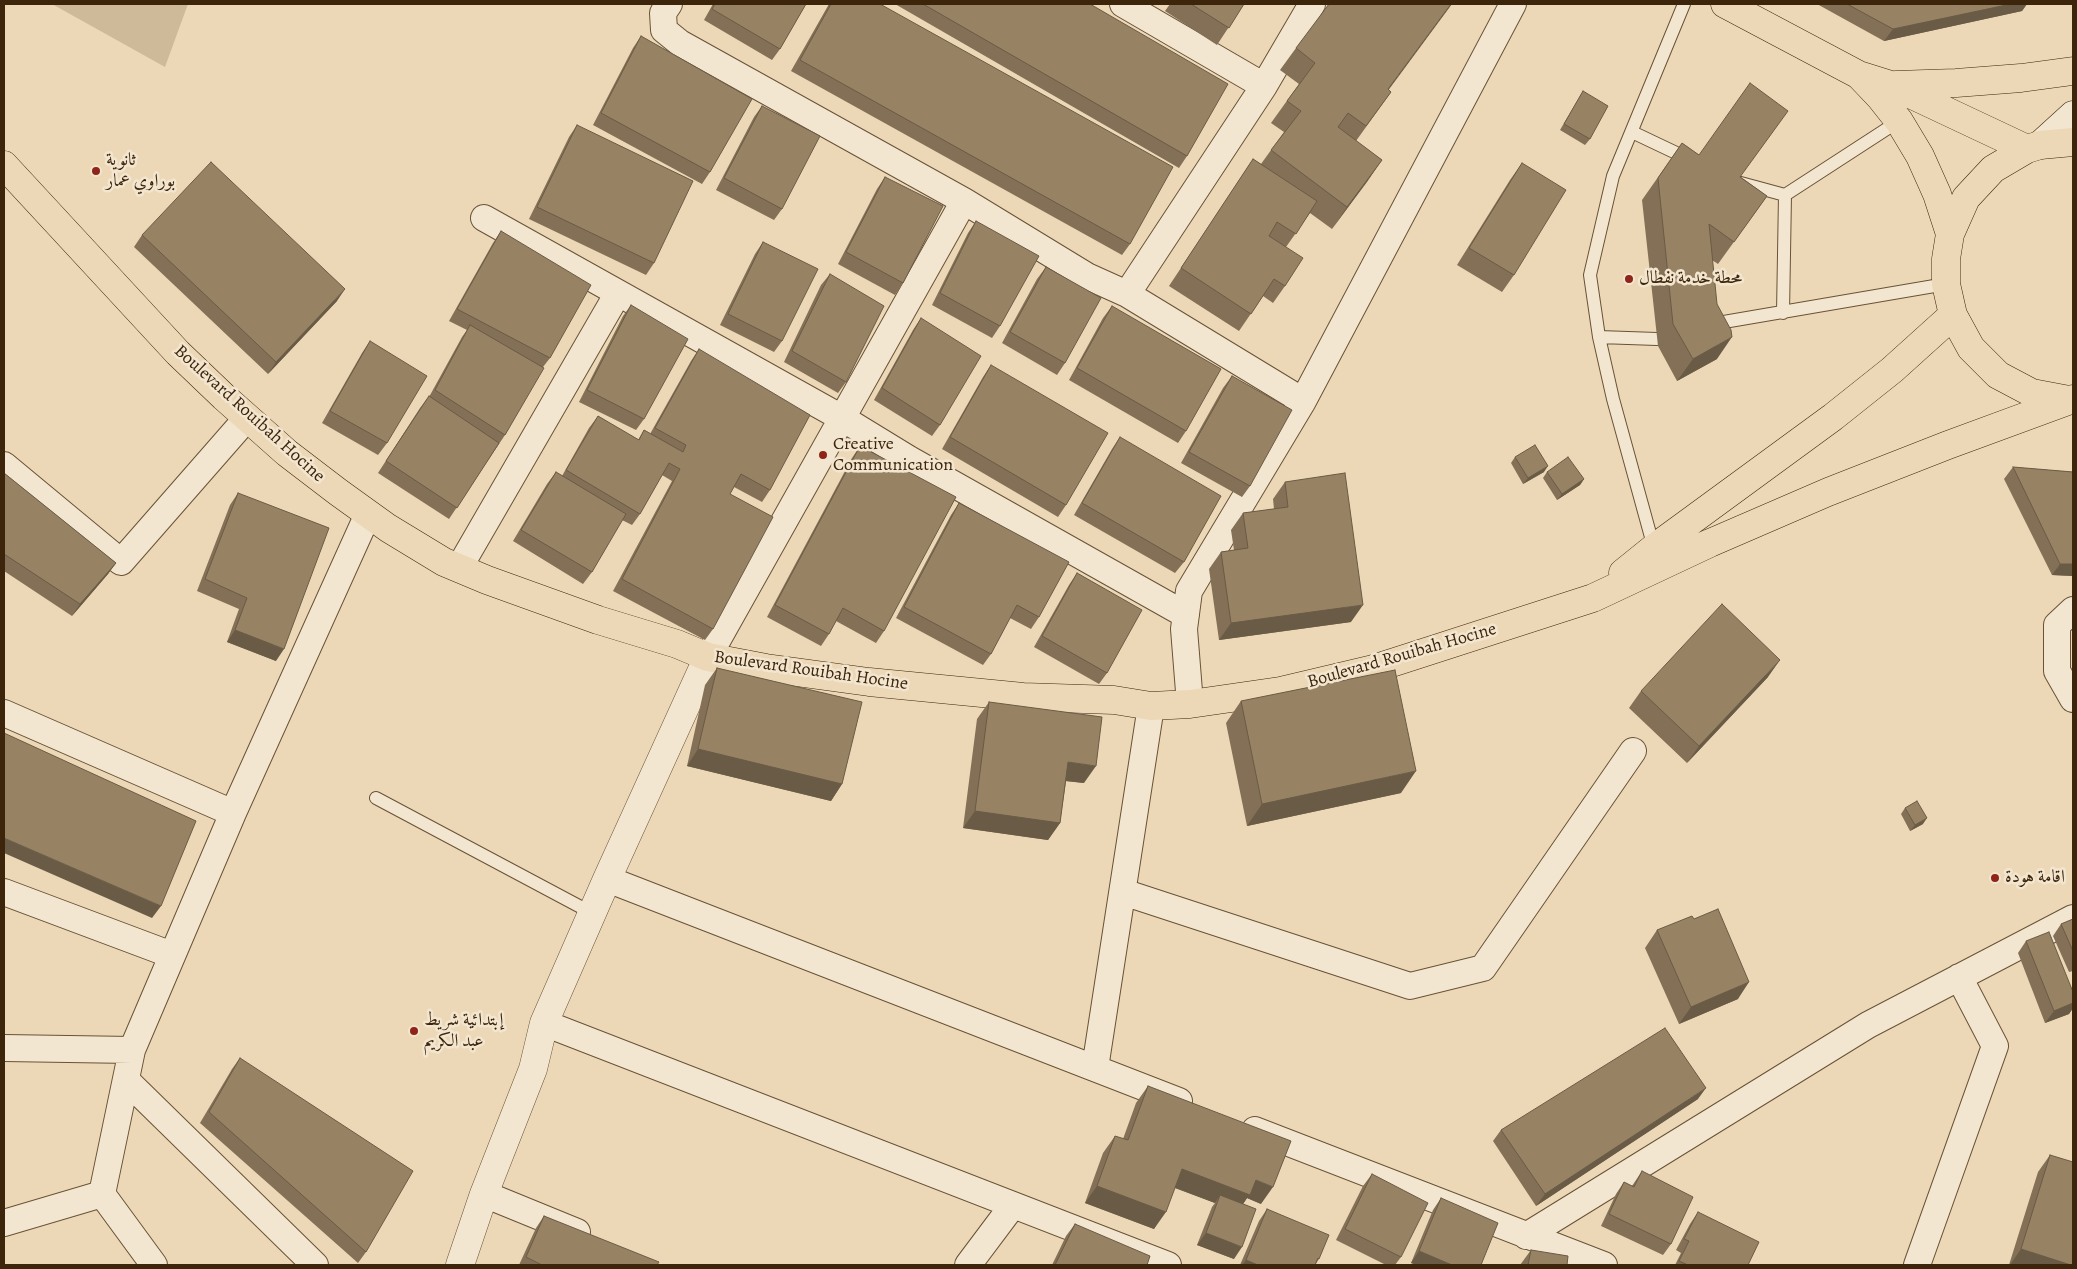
<!DOCTYPE html>
<meta charset="utf-8">
<style>
body{margin:0}
#map{position:relative;width:2077px;height:1269px;overflow:hidden;background:#ecd8b6;font-family:Alegreya,serif}
canvas{display:block}
.frame{position:absolute;inset:0;border:5px solid #3d250b;pointer-events:none}
</style>
<div id="map">
<canvas width="2077" height="1269"></canvas>
<div class="frame"></div>
</div>
<script>
const ctx = document.querySelector('canvas').getContext('2d');
ctx.lineJoin = 'round';
function fillPath(path, color) {
  ctx.fillStyle = color;
  ctx.fill(path, 'evenodd');
}
function poly(rows) {
  const path = new Path2D();
  for (const r of rows) {
    path.moveTo(r[0], r[1]);
    for (let i = 2; i < r.length; i += 2) path.lineTo(r[i], r[i + 1]);
  }
  return path;
}
function stroke(path, color, width, dash) {
  ctx.strokeStyle = color;
  ctx.lineWidth = width;
  ctx.lineCap = dash ? 'butt' : 'round';
  ctx.setLineDash(dash || []);
  ctx.stroke(path);
}
function label(font, color, halo, rows, align = 'center') {
  ctx.font = font + ' Alegreya,Amiri,serif';
  ctx.lineWidth = 5;
  ctx.setLineDash([]);
  ctx.textBaseline = 'middle';
  ctx.strokeStyle = halo;
  ctx.fillStyle = color;
  for (const [text, x, y, turn = 0] of rows) {
    ctx.save();
    ctx.translate(x, y);
    ctx.rotate((+turn || 0) * Math.PI / 180);
    ctx.textAlign = isNaN(turn) ? turn : align;
    if (halo) ctx.strokeText(text, 0, 0);
    ctx.fillText(text, 0, 0);
    ctx.restore();
  }
}
const green = poly([
 [52,4,188,4,165,67]
]);
const service = poly([
 [1632,132,1691,160],
 [1737,182,1785,195,1899,121],
 [1783,313,1785,195],
 [1712,324,1946,284],
 [1599,337,1657,339],
 [1654,548,1613,399,1599,337,1590,275,1613,176,1684,4],
 [376,798,592,913]
]);
const minor = poly([
 [669,4,663,13,664,30,680,43,964,201,1087,276,1127,294,1303,401],
 [1123,4,1264,86],
 [484,218,842,418,909,459,1186,615],
 [1127,294,1264,86,1312,4],
 [4,465,121,562,247,418],
 [459,568,618,293],
 [2073,610,2057,625,2057,671,2073,699],
 [708,657,964,201],
 [1190,704,1184,629,1189,591,1303,401,1513,4],
 [4,713,233,813],
 [607,879,1179,1101],
 [4,892,172,955],
 [1123,892,1410,986,1483,968,1633,751],
 [544,1023,1168,1265],
 [4,1048,132,1050],
 [1095,1068,1151,706],
 [126,1080,315,1265],
 [1255,1130,1604,1265],
 [484,1194,577,1232],
 [4,1223,102,1194],
 [1526,1236,1868,1025,2073,918],
 [154,1265,102,1194,132,1050,233,813,368,514],
 [968,1265,1013,1205],
 [1917,1265,1995,1046,1959,977]
]);
const tertiary = poly([
 [460,1265,484,1194,533,1069,544,1023,607,879,708,657]
]);
const secondary = poly([
 [2040,145,2073,115]
]);
const primary = poly([
 [1725,4,1859,75,1891,85,2027,149],
 [1860,76,1880,97,1899,121,1920,156,1937,194,1950,234],
 [1896,85,1956,83,2021,78,2073,71],
 [4,165,178,353,224,397,287,453,338,492,388,528,444,562,487,580,598,620,677,644,708,657,766,668,869,682,1023,697,1114,700,1151,706,1190,704,1280,691,1373,669,1593,598,1710,543,1828,492,1948,445,2073,399],
 [2069,400,2032,393,1998,375,1971,348,1953,315,1946,284,1946,259,1950,234,1966,198,1993,169,2027,149,2040,145,2073,142],
 [1623,573,1654,548,1833,417,1892,370,1953,315]
]);
const wall = poly([
 [713,4,806,4,780,49,772,60,704,20],
 [829,4,880,4,1130,244,1122,255,791,71],
 [895,4,1090,4,1187,156,1179,168],
 [1170,4,1244,4,1217,45,1165,11],
 [1817,4,2027,4,2022,11,1884,41],
 [641,36,710,172,702,184,593,125,633,48],
 [1296,48,1388,90,1391,92,1356,141,1382,160,1332,229,1310,213,1286,247,1285,286,1273,303,1263,296,1239,331,1169,286,1253,159,1261,164,1284,132,1271,123,1299,84,1280,70],
 [1583,91,1590,139,1585,145,1560,130],
 [762,106,782,209,774,220,716,190,754,117],
 [577,125,654,263,646,275,529,219,569,137],
 [1682,143,1699,155,1741,177,1767,196,1718,264,1712,260,1717,359,1677,381,1658,346,1642,200],
 [1522,163,1514,275,1502,292,1457,265,1510,180],
 [885,177,903,283,895,295,838,264,877,189],
 [976,221,1000,326,992,338,932,305,968,233],
 [501,231,550,358,543,367,505,435,449,519,378,473,420,408,429,396,429,397,462,337,467,330,449,321,493,243],
 [142,235,337,301,268,374,134,247],
 [763,242,782,341,774,352,720,325,755,254],
 [1046,267,1065,363,1057,375,1002,343,1037,279],
 [830,274,846,382,838,393,784,362,821,285],
 [631,305,644,419,636,430,579,402,623,316],
 [1112,306,1186,431,1178,443,1069,380,1103,318],
 [921,318,940,425,932,436,874,400,913,330],
 [370,341,387,443,378,455,322,423,362,353],
 [699,349,770,490,762,502,734,487,730,494,713,629,705,640,613,591,672,481,662,475,640,514,632,525,622,520,592,572,583,584,513,541,547,484,556,472,562,476,589,428,598,416,638,440,644,430,650,434,691,361],
 [991,365,1066,505,1058,517,942,449,983,377],
 [1232,376,1250,486,1242,497,1181,463,1223,388],
 [1120,437,1184,562,1175,573,1074,515,1112,449],
 [860,446,884,631,876,643,836,621,829,634,821,646,767,617,852,458],
 [1515,457,1544,472,1523,484,1511,463],
 [2013,467,2073,472,2073,576,2052,575,2004,479],
 [1547,472,1584,479,1580,485,1557,500,1543,478],
 [4,473,116,563,108,574,72,616,4,571],
 [1285,482,1351,622,1219,640,1209,569,1221,552,1234,550,1231,530,1243,513,1274,509,1273,499],
 [238,493,276,661,227,642,239,609,197,591,230,505],
 [959,503,1039,617,1031,629,1010,618,991,654,983,665,896,618,951,515],
 [1077,573,1107,673,1099,684,1034,647,1069,585],
 [717,668,842,784,831,801,687,766,705,685],
 [1768,677,1687,763,1629,708,1641,691],
 [1241,701,1401,793,1247,826,1226,723],
 [989,702,1084,783,1066,781,1060,823,1048,840,963,828,977,719],
 [1905,808,1923,824,1910,831,1901,814],
 [1694,919,1738,999,1679,1024,1645,948,1657,930],
 [2073,919,2073,971,2069,972,2053,936,2061,924],
 [2026,941,2073,992,2073,1008,2069,1014,2045,1023,2018,953],
 [240,1058,366,1252,358,1263,200,1123,232,1069],
 [1148,1086,1261,1204,1247,1198,1243,1204,1234,1259,1197,1245,1212,1207,1215,1203,1175,1188,1154,1229,1085,1203,1103,1153,1115,1136,1123,1139,1136,1103],
 [1698,1099,1536,1206,1493,1141,1501,1130],
 [2050,1155,2073,1265,2009,1265,2038,1172],
 [1642,1171,1671,1244,1663,1255,1601,1226,1616,1194,1624,1182,1632,1186],
 [1372,1174,1401,1257,1395,1265,1386,1265,1336,1240,1363,1186],
 [1441,1198,1481,1265,1417,1265,1411,1263,1433,1210],
 [1267,1209,1319,1259,1315,1265,1240,1265,1259,1221],
 [1698,1212,1748,1265,1675,1265,1681,1253,1676,1250,1690,1224],
 [544,1216,657,1265,519,1265,536,1228],
 [1075,1224,1147,1265,1052,1265,1066,1236],
 [1531,1250,1567,1265,1520,1265]
]);
const shadedWall = poly([
 [1451,4,1452,4,1373,111,1388,89],
 [2011,4,2027,4,2022,11,1884,41,1893,29],
 [1382,160,1367,182,1332,229,1347,207],
 [345,289,337,301,268,374,276,362],
 [1732,337,1717,359,1677,381,1693,359],
 [1548,466,1544,472,1523,484,1528,478],
 [1584,479,1580,485,1557,500,1562,494],
 [116,563,108,574,72,616,80,604],
 [2060,564,2073,564,2073,576,2052,575],
 [1363,605,1351,622,1219,640,1231,623],
 [235,630,284,649,276,661,227,642],
 [1780,660,1768,677,1687,763,1699,746],
 [698,749,842,784,831,801,687,766],
 [1068,762,1096,766,1084,783,1056,780],
 [1416,771,1401,793,1247,826,1262,804],
 [975,811,1060,823,1048,840,963,828],
 [1927,818,1923,824,1910,831,1915,825],
 [4,838,161,906,152,918,4,853],
 [1749,982,1738,999,1679,1024,1691,1007],
 [2073,1003,2073,1008,2069,1014,2045,1023,2054,1011],
 [1706,1088,1698,1099,1536,1206,1545,1194],
 [1182,1169,1256,1180,1273,1187,1261,1204,1247,1198,1238,1212,1220,1195,1215,1203,1170,1186],
 [1097,1186,1166,1212,1154,1229,1085,1203],
 [1206,1233,1242,1247,1234,1259,1197,1245],
 [2021,1249,2071,1265,2010,1265],
 [1419,1251,1452,1265,1417,1265,1411,1263],
 [1246,1260,1258,1265,1242,1265]
]);
const building = poly([
 [715,4,806,4,780,49,712,9,715,4],
 [831,4,880,4,1173,167,1130,244,800,60,831,4],
 [923,4,1090,4,1228,84,1187,156,923,4],
 [1191,4,1244,4,1229,28,1191,4],
 [1329,4,1451,4,1388,89,1391,92,1366,126,1348,113,1338,127,1382,160,1347,207,1271,150,1301,111,1287,101,1315,63,1296,48,1329,4],
 [1847,4,2011,4,1893,29,1847,4],
 [641,36,752,99,710,172,601,113,641,36],
 [1750,83,1788,111,1740,177,1767,196,1734,242,1709,224,1717,304,1731,330,1732,337,1693,359,1673,324,1658,178,1682,143,1699,155,1750,83],
 [1583,91,1608,106,1590,139,1564,124,1583,91],
 [762,106,820,136,782,209,724,178,762,106],
 [577,125,693,181,654,263,537,207,577,125],
 [1253,159,1317,201,1296,234,1277,222,1269,236,1303,258,1285,286,1274,279,1251,314,1181,268,1253,159],
 [211,162,345,289,276,362,142,235,211,162],
 [1522,163,1566,190,1514,275,1469,248,1522,163],
 [885,177,943,206,903,283,846,252,885,177],
 [976,221,1039,256,1000,326,940,293,976,221],
 [501,231,591,285,550,358,457,309,501,231],
 [763,242,818,269,782,341,728,314,763,242],
 [1046,267,1101,298,1065,363,1010,332,1046,267],
 [830,274,884,306,846,382,792,351,830,274],
 [631,305,688,339,644,419,587,390,631,305],
 [1112,306,1221,369,1186,431,1077,368,1112,306],
 [921,318,981,356,940,425,882,388,921,318],
 [470,325,544,368,505,435,435,390,470,325],
 [370,341,427,376,387,443,330,411,370,341],
 [699,349,810,415,770,490,741,474,730,494,773,517,713,629,622,579,680,469,669,463,640,514,566,470,598,416,639,440,644,430,683,452,686,445,655,428,699,349],
 [991,365,1108,433,1066,505,950,437,991,365],
 [1232,376,1292,410,1250,486,1189,452,1232,376],
 [429,396,499,443,457,508,386,461,429,396],
 [1120,437,1221,496,1184,562,1082,503,1120,437],
 [1535,445,1548,466,1528,478,1515,457,1535,445],
 [860,446,956,497,884,631,843,608,829,634,775,605,860,446],
 [1568,457,1584,479,1562,494,1547,472,1568,457],
 [2013,467,2073,472,2073,564,2060,564,2013,467],
 [556,472,626,514,592,572,521,530,556,472],
 [4,473,116,563,80,604,4,554,4,473],
 [1345,473,1363,605,1231,623,1221,552,1248,548,1243,513,1288,507,1285,482,1345,473],
 [238,493,329,528,284,649,235,630,247,598,205,579,238,493],
 [959,503,1069,562,1039,617,1017,605,991,654,904,607,959,503],
 [1077,573,1142,610,1107,673,1042,636,1077,573],
 [1722,604,1780,660,1699,746,1641,691,1722,604],
 [717,668,862,702,842,784,698,749,717,668],
 [1395,670,1416,771,1262,804,1241,701,1395,670],
 [989,702,1102,717,1096,766,1068,762,1060,823,975,811,989,702],
 [4,733,196,821,161,906,4,838,4,733],
 [1917,801,1927,818,1915,825,1905,808,1917,801],
 [1718,909,1749,982,1691,1007,1657,930,1692,916,1694,919,1718,909],
 [2073,919,2073,951,2061,924,2073,919],
 [2049,932,2073,992,2073,1003,2054,1011,2026,941,2049,932],
 [1665,1028,1706,1088,1545,1194,1501,1130,1665,1028],
 [240,1058,413,1171,366,1252,209,1112,240,1058],
 [1148,1086,1291,1141,1273,1187,1256,1180,1250,1195,1182,1169,1166,1212,1097,1186,1115,1136,1128,1140,1148,1086],
 [2050,1155,2073,1162,2073,1265,2071,1265,2021,1249,2050,1155],
 [1642,1171,1693,1197,1671,1244,1609,1214,1624,1182,1634,1187,1642,1171],
 [1372,1174,1428,1203,1401,1257,1345,1229,1372,1174],
 [1220,1195,1256,1209,1242,1247,1206,1233,1220,1195],
 [1441,1198,1498,1223,1481,1265,1452,1265,1419,1251,1441,1198],
 [1267,1209,1329,1235,1319,1259,1318,1258,1315,1265,1258,1265,1246,1260,1267,1209],
 [1698,1212,1759,1242,1748,1265,1688,1265,1679,1261,1689,1241,1684,1239,1698,1212],
 [544,1216,659,1262,657,1265,542,1265,526,1257,544,1216],
 [1075,1224,1150,1256,1147,1265,1055,1265,1075,1224],
 [1531,1250,1568,1256,1567,1265,1528,1265,1531,1250]
]);
const markers = [
 [96,171,5,"#8f2418"],
 [1629,279,5,"#8f2418"],
 [823,455,5,"#8f2418"],
 [1995,878,5,"#8f2418"],
 [414,1031,5,"#8f2418"]
];
const poiNames = [
 ["ثانوية",106,161],
 ["بوراوي عمار",106,182],
 ["محطة خدمة نفطال",1639,279],
 ["Creative",833,445],
 ["Communication",833,466],
 ["اقامة هودة",2005,878],
 ["إبتدائية شريط",424,1021],
 ["عبد الكريم",424,1042]
];
const streetNames = [
 ["Boulevard Rouibah Hocine",249,414,42],
 ["Boulevard Rouibah Hocine",1402,656,-16],
 ["Boulevard Rouibah Hocine",811,671,8]
];
fillPath(green, '#ceba99');
stroke(service, '#695236', 14);
stroke(minor, '#695236', 28);
stroke(tertiary, '#695236', 29);
stroke(secondary, '#3d250b', 29);
stroke(primary, '#3d250b', 29);
stroke(service, '#f3e6d0', 12);
stroke(minor, '#f3e6d0', 26);
stroke(tertiary, '#f3e6d0', 28);
stroke(secondary, '#f3e6d0', 28);
stroke(primary, '#ecd8b6', 28);
fillPath(wall, '#837056');
fillPath(shadedWall, '#6a5b46');
fillPath(building, '#988264');
stroke(building, '#6a5b46', 1);
for (const [x, y, r, color] of markers) {
  const dot = new Path2D();
  dot.arc(x, y, r, 0, 2 * Math.PI);
  ctx.fillStyle = color;
  ctx.fill(dot);
  stroke(dot, '#f3e6d0', 2);
}
label('18px', '#3d250b', '#f3e6d0', poiNames, 'left');
label('18px', '#3d250b', '#f3e6d0', streetNames);
</script>
